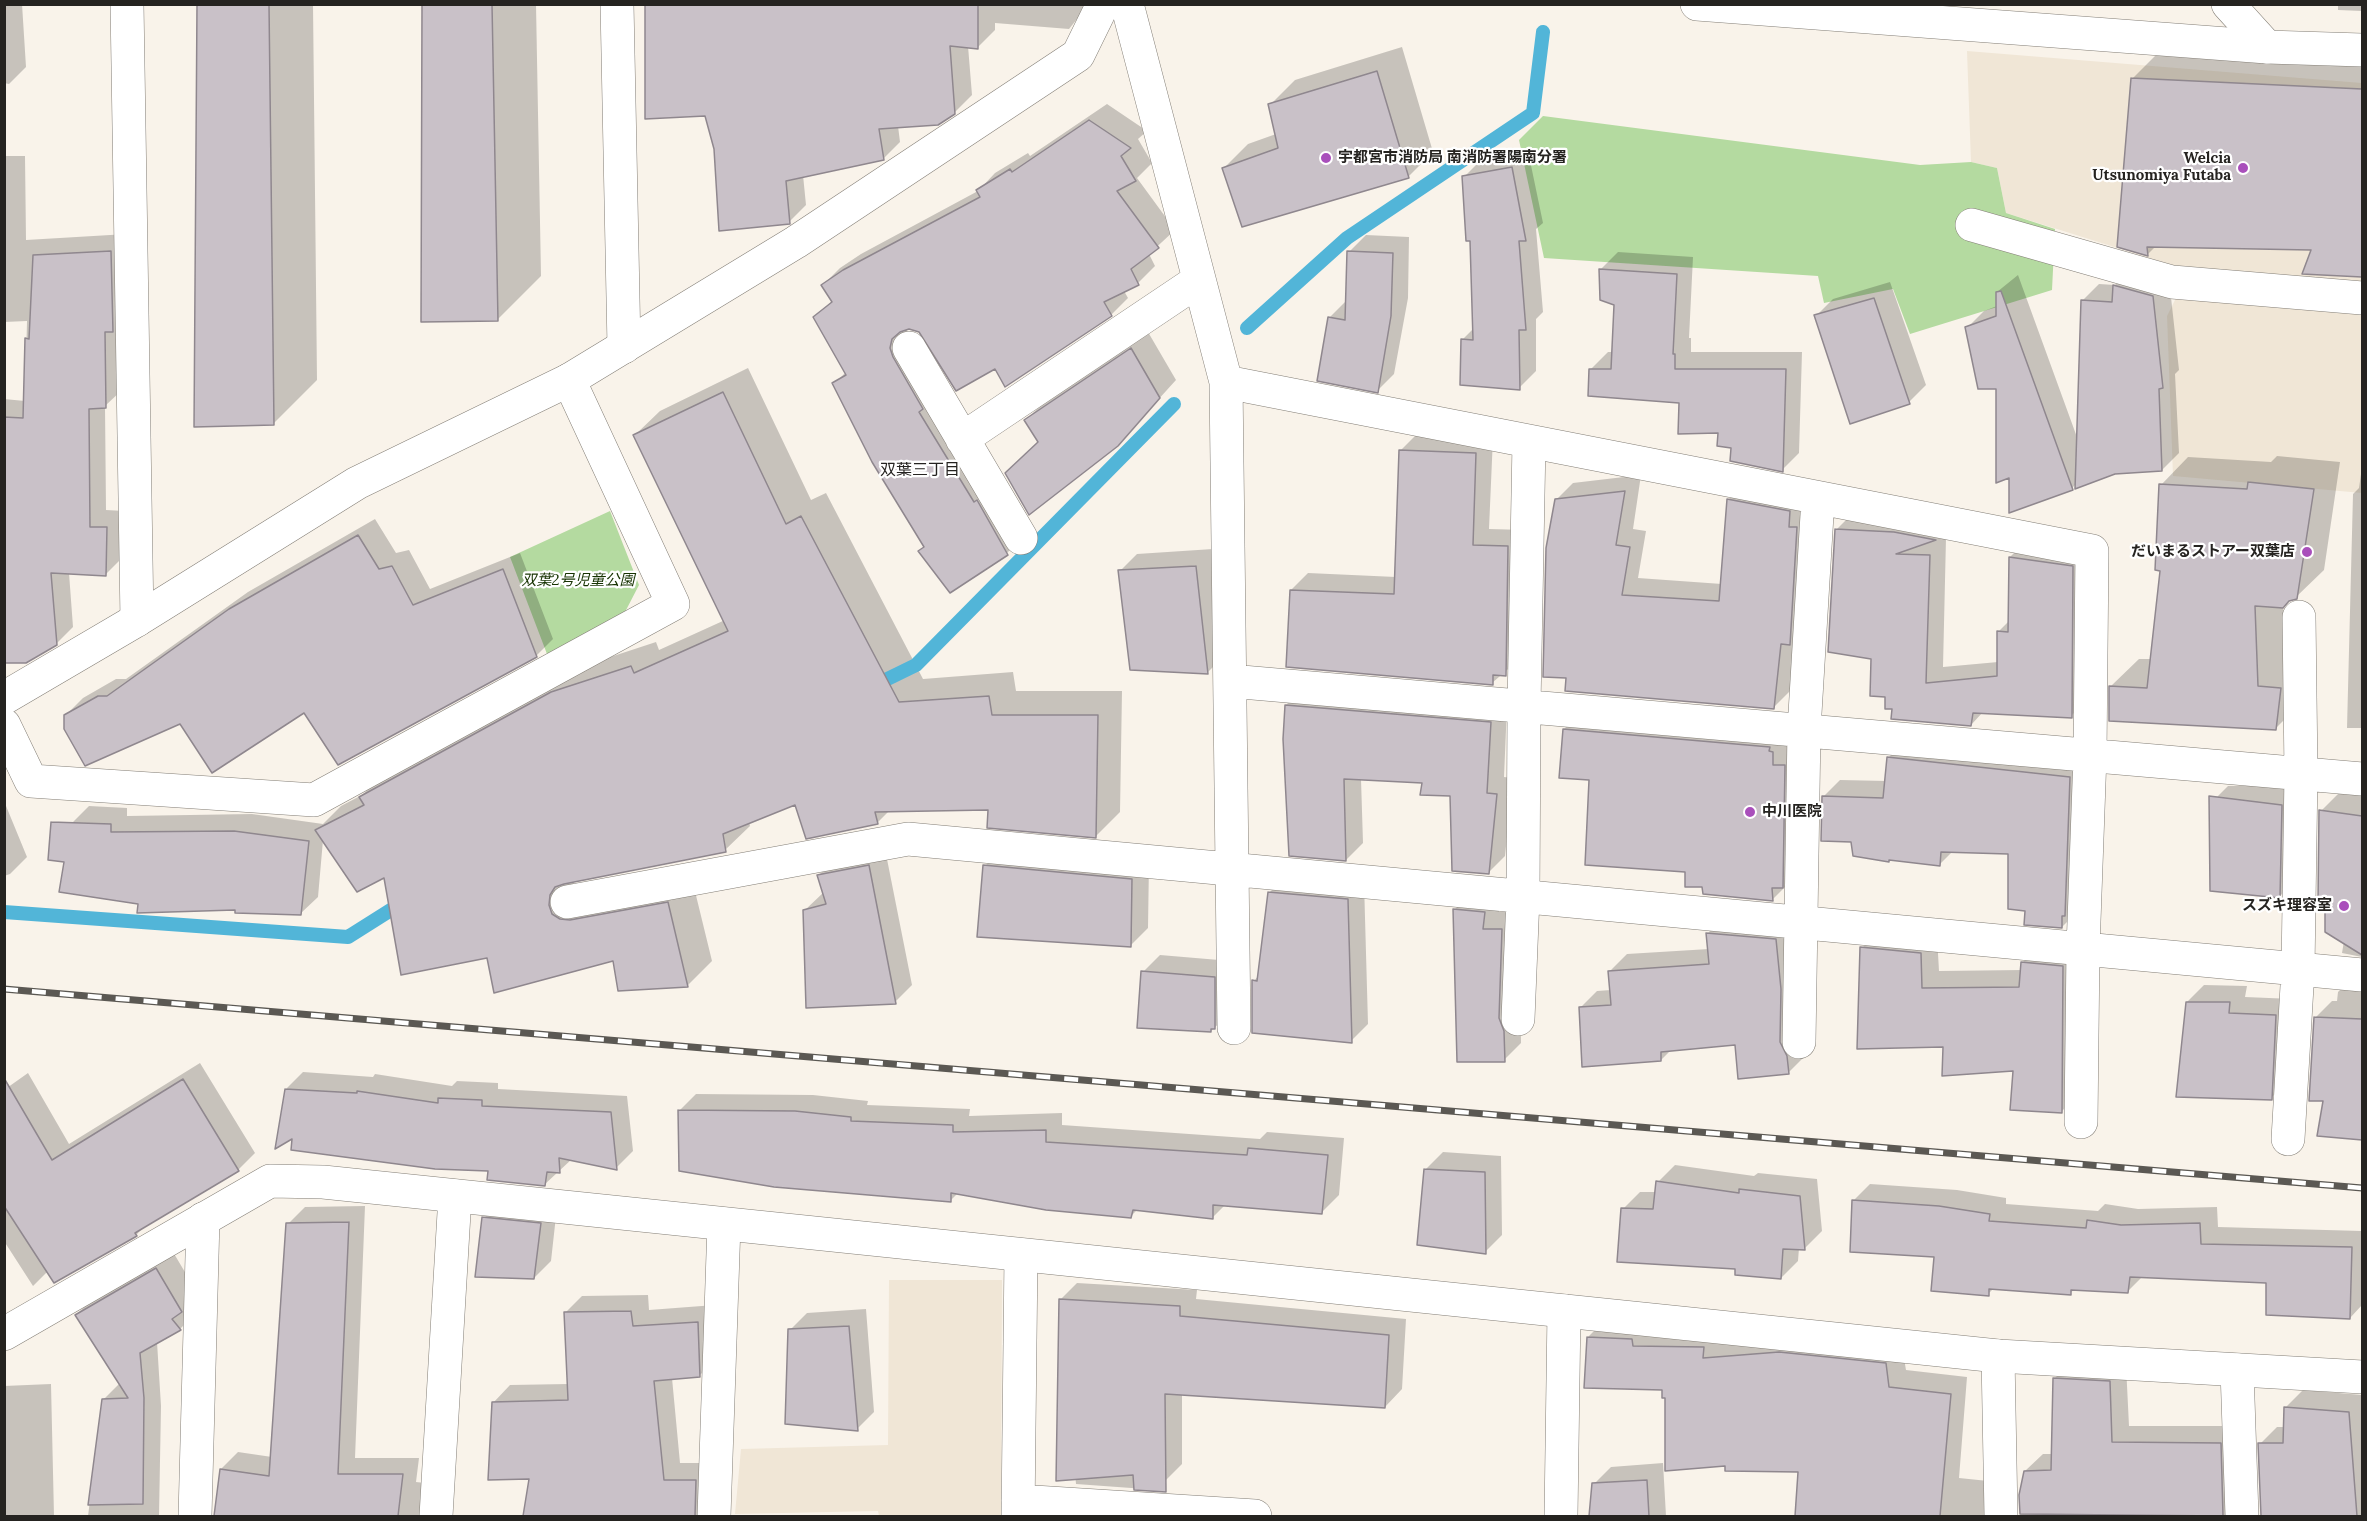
<!DOCTYPE html>
<meta charset="utf-8">
<style>
body{margin:0}
#map{position:relative;width:2367px;height:1521px;overflow:hidden;background:#f9f3ea;font-family:Lora,serif}
canvas{display:block}
.frame{position:absolute;inset:0;border:6px solid #252320;pointer-events:none}
</style>
<div id="map">
<canvas width="2367" height="1521"></canvas>
<div class="frame"></div>
</div>
<script>
const ctx = document.querySelector('canvas').getContext('2d');
ctx.lineJoin = 'round';
function fillPath(path, color) {
  ctx.fillStyle = color;
  ctx.fill(path, 'evenodd');
}
function poly(rows) {
  const path = new Path2D();
  for (const r of rows) {
    path.moveTo(r[0], r[1]);
    for (let i = 2; i < r.length; i += 2) path.lineTo(r[i], r[i + 1]);
  }
  return path;
}
function stroke(path, color, width, dash) {
  ctx.strokeStyle = color;
  ctx.lineWidth = width;
  ctx.lineCap = dash ? 'butt' : 'round';
  ctx.setLineDash(dash || []);
  ctx.stroke(path);
}
function label(font, color, halo, rows, align = 'center') {
  ctx.font = font + ' Lora,"Noto Sans JP",serif';
  ctx.lineWidth = 4.5;
  ctx.setLineDash([]);
  ctx.textBaseline = 'middle';
  ctx.strokeStyle = halo;
  ctx.fillStyle = color;
  for (const [text, x, y, turn = 0] of rows) {
    ctx.save();
    ctx.translate(x, y);
    ctx.rotate((+turn || 0) * Math.PI / 180);
    ctx.textAlign = isNaN(turn) ? turn : align;
    if (halo) ctx.strokeText(text, 0, 0);
    ctx.fillText(text, 0, 0);
    ctx.restore();
  }
}
const built = poly([
 [1967,51,2362,83,2362,282,2175,266,2006,213,1997,168,1971,162],
 [2178,294,2362,312,2362,493,2173,476,2167,316],
 [889,1280,1002,1280,1001,1516,879,1516,878,1511,735,1514,741,1449,888,1445]
]);
const green = poly([
 [1543,116,1920,165,1971,162,1997,168,2006,213,2055,229,2052,290,1910,334,1893,289,1824,303,1818,276,1544,258,1519,140],
 [610,511,639,585,624,614,547,654,510,557]
]);
const shadow = poly([
 [4,4,22,4,26,67,9,84,4,83],
 [198,4,313,4,317,380,273,424],
 [424,4,536,4,541,276,497,320],
 [647,4,1089,4,1069,29,995,23,995,30,978,47,968,46,972,95,954,113,898,126,900,142,883,159,803,175,806,205,789,222,715,149,706,114],
 [2338,4,2362,4,2362,11,2338,10],
 [2165,46,2362,56,2362,276,2304,273,2313,249,2156,246,2148,254,2118,246,2132,79],
 [1402,47,1433,152,1408,177,1223,169,1248,144,1276,134,1270,105,1295,80],
 [1107,104,1147,131,1138,139,1152,163,1137,178,1175,230,1149,254,1155,266,1138,283,1124,291,1128,298,1111,315,1006,385,995,367,920,331,909,328,907,330,909,340,1024,536,1007,553,950,591,834,384,846,372,815,317,833,300,823,285,840,268,861,254,978,191,995,173,1028,153,1030,156],
 [1528,151,1543,223,1536,229,1543,312,1536,319,1536,371,1519,388,1462,340,1474,328,1472,239,1464,177,1481,160],
 [4,156,25,156,26,240,127,234,122,390,105,406,106,510,124,511,122,558,105,575,69,573,73,627,56,644,4,662,4,399,25,401,27,321,4,322],
 [1366,235,1409,237,1408,298,1394,374,1377,391,1329,318,1347,300,1349,252],
 [1618,252,1693,257,1689,338,1691,338,1691,352,1802,352,1799,453,1782,470,1732,447,1719,432,1681,402,1591,369,1608,352,1613,352,1616,304,1601,269],
 [2132,269,2169,279,2179,370,2175,374,2179,453,2162,470,2115,473,2076,484,2072,488,2010,476,1998,388,1967,328,1984,311,1997,306,1997,292,2018,275,2078,440,2082,301,2099,284,2115,285],
 [1890,282,1926,385,1909,402,1816,316,1833,299],
 [1148,332,1176,380,1117,445,1039,442,1026,420,1043,403],
 [748,368,811,500,826,493,923,679,1013,672,1016,691,1122,691,1120,812,1096,836,990,809,890,810,878,822,807,837,796,803,749,822,750,826,725,850,572,880,577,890,692,879,712,961,688,985,619,990,614,959,488,957,385,875,323,840,318,897,300,914,140,903,72,823,89,806,127,808,127,816,252,814,323,824,341,806,362,795,385,773,577,668,656,642,659,650,725,620,635,435,660,411],
 [1417,434,1493,437,1489,529,1525,530,1522,657,1492,683,1291,590,1308,573,1396,577,1400,451],
 [2277,456,2340,462,2324,570,2296,597,2283,605,2285,659,2303,701,2275,729,2111,686,2139,659,2152,659,2162,569,2161,485,2188,457,2271,462],
 [2362,467,2362,728,2347,728,2353,494,2359,488],
 [1641,475,1633,529,1646,531,1638,578,1722,584,1728,500,1745,483,1806,494,1790,691,1773,708,1567,677,1556,500,1573,483],
 [1853,513,1951,523,1935,538,1946,538,1943,667,1998,662,1998,632,2010,620,2010,557,2027,540,2089,550,2088,699,2071,716,1983,712,1971,725,1894,708,1887,696,1873,658,1836,530],
 [375,519,396,553,409,550,430,589,520,553,553,639,536,656,304,711,180,722,66,715,83,698,116,679,126,679,248,592],
 [1213,549,1224,656,1207,673,1120,571,1137,554],
 [1303,688,1507,706,1504,777,1513,778,1505,856,1488,873,1452,794,1423,782,1361,779,1363,843,1346,860,1286,705],
 [1595,699,1803,721,1803,869,1772,900,1703,885,1591,778,1564,729],
 [1906,740,2086,760,2079,910,2062,927,2026,910,2009,853,1953,851,1940,864,1853,840,1823,797,1840,780,1887,781,1889,757],
 [2348,784,2362,784,2362,957,2342,953,2344,941,2321,811],
 [2273,785,2298,789,2297,879,2280,896,2211,803,2228,786],
 [4,801,27,857,10,874,4,876],
 [885,849,912,985,895,1002,805,910,824,892,819,875,836,858],
 [1002,849,1149,862,1148,928,1131,945,985,866],
 [1287,875,1364,882,1368,1024,1351,1041,1254,981,1259,975,1270,892],
 [1472,892,1501,895,1499,912,1519,912,1521,1043,1504,1060,1455,909],
 [1725,916,1793,923,1805,1056,1788,1073,1736,1044,1671,1050,1661,1060,1580,1008,1597,991,1611,990,1610,971,1627,954,1709,949,1708,933],
 [1879,931,1937,936,1939,971,2022,970,2022,963,2039,946,2079,949,2079,1094,2062,1111,2015,1069,1945,1045,1862,948],
 [1160,955,1231,961,1232,1011,1211,1031,1143,972],
 [2355,975,2362,975,2362,1092,2354,1101,2315,1018,2332,1001,2337,1001,2338,992],
 [2204,985,2247,986,2245,997,2293,999,2288,1081,2271,1098,2187,1002],
 [200,1063,255,1153,238,1170,146,1225,136,1235,48,1271,33,1286,4,1241,4,1090,28,1073,69,1144],
 [303,1072,373,1077,375,1074,452,1086,457,1081,498,1083,498,1089,627,1096,633,1151,616,1168,572,1159,544,1185,489,1169,294,1136,286,1089],
 [696,1094,813,1095,868,1101,867,1105,970,1109,969,1116,1062,1113,1062,1125,1260,1139,1267,1132,1344,1138,1339,1195,1322,1212,1225,1205,1212,1218,1138,1209,1131,1216,958,1193,950,1201,679,1111],
 [1443,1152,1501,1156,1502,1235,1485,1252,1426,1169],
 [1675,1165,1754,1176,1758,1173,1817,1179,1822,1231,1805,1248,1799,1248,1798,1261,1781,1278,1737,1267,1623,1209,1640,1192,1657,1192,1658,1182],
 [1870,1184,1957,1190,2006,1198,2006,1204,2098,1211,2105,1204,2138,1209,2217,1207,2218,1227,2362,1231,2362,1305,2350,1318,2267,1281,2143,1276,2128,1291,2075,1289,2070,1293,1994,1288,1988,1294,1936,1255,1853,1201],
 [501,1201,557,1207,551,1261,534,1278,484,1218],
 [365,1206,355,1458,419,1458,416,1482,434,1484,438,1516,215,1514,221,1469,238,1452,272,1457,288,1224,305,1207],
 [173,1252,198,1294,197,1312,180,1329,157,1342,161,1406,159,1516,88,1516,103,1400,120,1383,76,1315,93,1298],
 [1077,1283,1197,1290,1196,1299,1406,1319,1402,1389,1385,1407,1182,1393,1182,1464,1165,1481,1145,1489,1076,1484,1060,1300],
 [648,1295,649,1310,715,1305,716,1359,699,1376,672,1378,680,1463,713,1463,713,1516,524,1516,530,1477,493,1403,510,1385,568,1384,565,1313,582,1296],
 [866,1309,874,1412,857,1429,790,1330,807,1313],
 [1605,1320,1902,1347,1906,1370,1967,1377,1959,1478,1998,1482,2012,1516,1797,1516,1800,1470,1726,1465,1666,1397,1663,1389,1588,1337],
 [2071,1362,2126,1365,2129,1426,2237,1426,2252,1516,2020,1516,2025,1471,2043,1454,2053,1454,2054,1379],
 [51,1384,54,1516,4,1516,4,1386],
 [2303,1390,2362,1395,2362,1516,2262,1516,2260,1444,2277,1427,2285,1427,2286,1407],
 [1663,1463,1666,1516,1591,1516,1594,1484,1611,1467]
]);
const stream = poly([
 [1247,328,1347,238,1533,113,1543,32],
 [871,687,916,665,1174,404],
 [4,912,348,937,405,901]
]);
const building = poly([
 [197,4,269,4,274,425,194,427,197,4],
 [422,4,492,4,498,321,421,322,422,4],
 [645,4,978,4,978,49,950,46,955,114,938,125,879,129,884,160,786,181,790,224,719,231,714,149,705,116,645,119,645,4],
 [1377,71,1409,178,1242,227,1222,168,1278,148,1268,104,1377,71],
 [2131,78,2362,89,2362,277,2302,274,2311,250,2147,247,2148,256,2117,247,2131,78],
 [1089,120,1131,148,1121,156,1136,181,1117,191,1159,248,1131,269,1139,285,1104,302,1112,316,1005,387,995,369,956,391,919,332,909,329,900,332,892,339,890,348,893,357,923,409,919,412,974,502,977,500,1008,555,950,593,918,551,924,547,872,462,832,383,846,375,813,317,832,302,821,285,843,270,980,197,976,190,1010,169,1012,172,1089,120],
 [1512,167,1526,241,1519,241,1526,330,1519,330,1520,390,1460,385,1461,339,1473,340,1470,241,1466,241,1462,176,1512,167],
 [111,251,113,332,105,332,106,408,89,409,90,527,107,527,106,576,51,573,57,645,26,663,4,663,4,417,23,418,25,338,29,339,33,255,111,251],
 [1347,251,1393,253,1391,316,1378,393,1317,381,1328,317,1345,320,1347,251],
 [1599,269,1677,274,1673,354,1675,354,1675,369,1786,369,1783,472,1730,461,1731,448,1717,446,1718,433,1678,434,1679,403,1588,396,1589,369,1611,369,1614,305,1600,300,1599,269],
 [2113,285,2153,296,2163,388,2159,389,2162,471,2115,474,2075,489,2081,300,2112,302,2113,285],
 [2001,291,2073,490,2009,513,2009,478,1996,483,1996,389,1978,389,1965,327,1996,316,1996,292,2001,291],
 [1874,298,1910,404,1850,424,1814,315,1874,298],
 [1131,348,1160,398,1118,446,1029,515,1005,473,1038,442,1024,420,1131,348],
 [723,392,786,524,801,516,899,702,989,696,992,715,1098,715,1096,838,987,828,988,810,875,812,878,824,806,839,795,805,723,834,726,852,564,884,555,887,550,895,549,905,552,914,560,919,570,920,668,902,688,987,618,991,613,961,494,993,487,958,401,975,384,878,357,892,315,830,364,805,359,797,551,692,631,666,634,673,728,631,633,435,723,392],
 [1399,450,1476,453,1473,545,1508,546,1506,676,1493,675,1493,685,1286,667,1290,590,1394,594,1399,450],
 [2248,482,2314,489,2297,599,2289,601,2283,608,2255,606,2258,686,2281,688,2276,730,2109,721,2109,686,2147,688,2160,571,2155,570,2159,484,2247,489,2248,482],
 [1625,491,1616,545,1630,547,1622,595,1719,601,1727,499,1790,511,1789,527,1797,527,1790,645,1781,644,1774,709,1565,691,1566,678,1543,677,1546,548,1555,499,1625,491],
 [1835,529,1894,532,1936,540,1896,554,1930,555,1926,683,1997,676,1997,631,2008,632,2009,557,2073,566,2072,718,1973,713,1971,726,1891,719,1892,709,1885,709,1885,697,1870,696,1871,659,1828,652,1835,529],
 [358,535,379,569,392,566,413,605,503,569,537,657,338,765,304,713,212,773,180,724,85,766,64,729,64,715,98,696,107,696,229,609,358,535],
 [1196,566,1208,674,1130,670,1118,570,1196,566],
 [1285,705,1491,722,1487,793,1497,794,1489,874,1452,871,1450,796,1420,795,1422,783,1344,779,1346,861,1289,856,1283,739,1285,705],
 [1563,729,1770,747,1769,751,1773,752,1773,765,1785,765,1783,888,1772,888,1773,901,1703,894,1702,887,1685,887,1685,872,1585,865,1589,780,1559,778,1563,729],
 [1887,757,2070,777,2065,916,2062,916,2062,928,2024,925,2025,911,2008,909,2008,854,1941,852,1940,866,1889,860,1889,862,1853,856,1851,842,1821,841,1822,796,1883,798,1887,757],
 [2209,796,2282,805,2280,898,2210,891,2209,796],
 [2319,810,2362,816,2362,955,2325,932,2325,902,2318,902,2319,810],
 [51,822,111,824,111,832,234,831,309,841,301,915,235,913,235,910,137,913,138,904,59,892,64,862,48,860,51,822],
 [869,865,896,1004,806,1008,803,910,826,904,817,875,869,865],
 [983,865,1132,879,1131,947,977,937,983,865],
 [1268,892,1348,899,1352,1043,1252,1033,1252,980,1257,981,1268,892],
 [1453,909,1485,912,1483,929,1502,929,1499,1018,1504,1031,1505,1062,1457,1062,1453,909],
 [1706,933,1776,939,1781,989,1780,1042,1787,1056,1789,1074,1738,1079,1735,1045,1661,1052,1661,1061,1582,1067,1579,1007,1611,1005,1608,971,1709,964,1706,933],
 [1860,947,1921,953,1922,988,2019,987,2021,962,2063,966,2062,1113,2010,1110,2013,1071,1942,1076,1943,1047,1857,1049,1860,947],
 [1141,971,1215,977,1215,1029,1211,1029,1211,1032,1137,1028,1141,971],
 [2186,1002,2230,1002,2229,1013,2276,1015,2272,1100,2176,1097,2186,1002],
 [2314,1017,2362,1019,2362,1140,2317,1136,2323,1101,2309,1101,2314,1017],
 [4,1078,52,1160,183,1079,239,1171,135,1233,137,1236,54,1283,4,1206,4,1078],
 [285,1089,357,1093,357,1091,438,1103,438,1098,482,1100,482,1106,611,1112,617,1170,559,1158,560,1173,547,1172,545,1186,487,1180,488,1171,435,1169,291,1150,292,1139,275,1149,285,1089],
 [678,1110,795,1111,851,1117,851,1121,953,1125,953,1132,1046,1130,1046,1142,1247,1155,1248,1148,1328,1155,1322,1214,1213,1205,1213,1219,1133,1210,1131,1218,1046,1210,951,1193,951,1202,774,1187,679,1171,678,1110],
 [1424,1169,1485,1172,1486,1254,1417,1245,1424,1169],
 [1656,1181,1739,1193,1739,1189,1800,1196,1805,1250,1783,1249,1781,1279,1735,1275,1735,1269,1617,1262,1621,1208,1653,1209,1656,1181],
 [1852,1200,1939,1206,1990,1214,1989,1221,2086,1228,2087,1220,2121,1225,2200,1223,2201,1244,2352,1247,2350,1319,2266,1315,2266,1283,2130,1277,2128,1293,2071,1290,2071,1295,1989,1289,1989,1296,1931,1291,1934,1257,1850,1252,1852,1200],
 [482,1217,541,1223,534,1279,475,1277,482,1217],
 [349,1222,338,1474,403,1474,398,1516,214,1516,220,1469,269,1476,286,1223,349,1222],
 [156,1268,182,1312,172,1319,181,1330,140,1353,144,1398,143,1504,88,1505,102,1399,128,1398,75,1315,156,1268],
 [1059,1299,1180,1306,1180,1316,1389,1335,1385,1408,1165,1394,1166,1492,1134,1490,1133,1475,1056,1481,1059,1299],
 [631,1311,633,1326,698,1322,700,1377,654,1381,664,1480,696,1480,695,1516,523,1516,529,1479,488,1480,492,1402,568,1400,564,1312,631,1311],
 [849,1326,858,1431,785,1424,788,1329,849,1326],
 [1587,1337,1632,1339,1633,1346,1704,1347,1703,1358,1779,1352,1886,1363,1889,1387,1951,1394,1940,1516,1795,1516,1798,1472,1725,1471,1725,1466,1665,1471,1665,1398,1662,1398,1662,1390,1584,1388,1587,1337],
 [2053,1378,2110,1381,2112,1442,2221,1443,2223,1516,2020,1514,2019,1495,2024,1471,2051,1470,2053,1378],
 [2284,1407,2349,1412,2357,1516,2261,1516,2258,1443,2283,1443,2284,1407],
 [1647,1480,1649,1516,1589,1516,1592,1483,1647,1480]
]);
const minor = poly([
 [127,4,137,620],
 [617,4,624,347],
 [1127,4,1226,382,1234,1028],
 [2228,4,2267,47],
 [1972,225,2172,282,2362,298],
 [909,348,1021,538],
 [1226,382,2092,551,2090,755,2083,949,2081,1122],
 [962,439,1199,280],
 [1230,681,2362,779],
 [4,725,31,781,314,800,673,604,569,380],
 [567,902,908,839,2362,975],
 [1518,1019,1523,897,1524,706,1529,442],
 [1799,1042,1804,730,1818,498],
 [2288,1139,2298,969,2301,773,2299,617],
 [1998,1356,2001,1516],
 [2237,1370,2242,1516],
 [1018,1501,1255,1516],
 [195,1516,203,1219],
 [436,1516,455,1196],
 [714,1516,724,1224],
 [1018,1516,1021,1255],
 [1561,1516,1564,1311]
]);
const tertiary = poly([
 [1697,4,2267,47,2362,50],
 [4,698,137,620,357,483,569,380,796,242,1078,55,1103,4],
 [4,1334,270,1181,323,1182,1998,1356,2362,1377]
]);
const rail = poly([
 [4,989,2362,1188]
]);
const markers = [
 [1326,158,6,"#a94fbb"],
 [2243,168,6,"#a94fbb"],
 [2307,552,6,"#a94fbb"],
 [1750,812,6,"#a94fbb"],
 [2344,906,6,"#a94fbb"]
];
const poiNames = [
 ["宇都宮市消防局 南消防署陽南分署",1338,158,"left"],
 ["Welcia",2231,159],
 ["Utsunomiya Futaba",2231,176],
 ["だいまるストアー双葉店",2295,552],
 ["中川医院",1762,812,"left"],
 ["スズキ理容室",2332,906]
];
const parkNames = [
 ["双葉2号児童公園",578,581]
];
const neighbourhoodNames = [
 ["双葉三丁目",920,470]
];
fillPath(built, '#f0e6d6');
fillPath(green, '#b4daa0');
fillPath(shadow, '#0003');
stroke(stream, '#52b5d8', 14);
fillPath(building, '#c9c1c8');
stroke(building, '#8f878e', 1.5);
stroke(minor, '#837e76', 34);
stroke(tertiary, '#837e76', 34);
stroke(minor, '#fff', 33);
stroke(tertiary, '#fff', 33);
stroke(rail, '#5b5853', 7);
stroke(rail, '#fff', 4.5, [14]);
for (const [x, y, r, color] of markers) {
  const dot = new Path2D();
  dot.arc(x, y, r, 0, 2 * Math.PI);
  ctx.fillStyle = color;
  ctx.fill(dot);
  stroke(dot, '#fff', 2);
}
label('bold 15px', '#252320', '#fff', poiNames, 'right');
label('italic 15px', '#173302', '#fff', parkNames);
label('16px', '#252320', '#fff', neighbourhoodNames);
</script>
